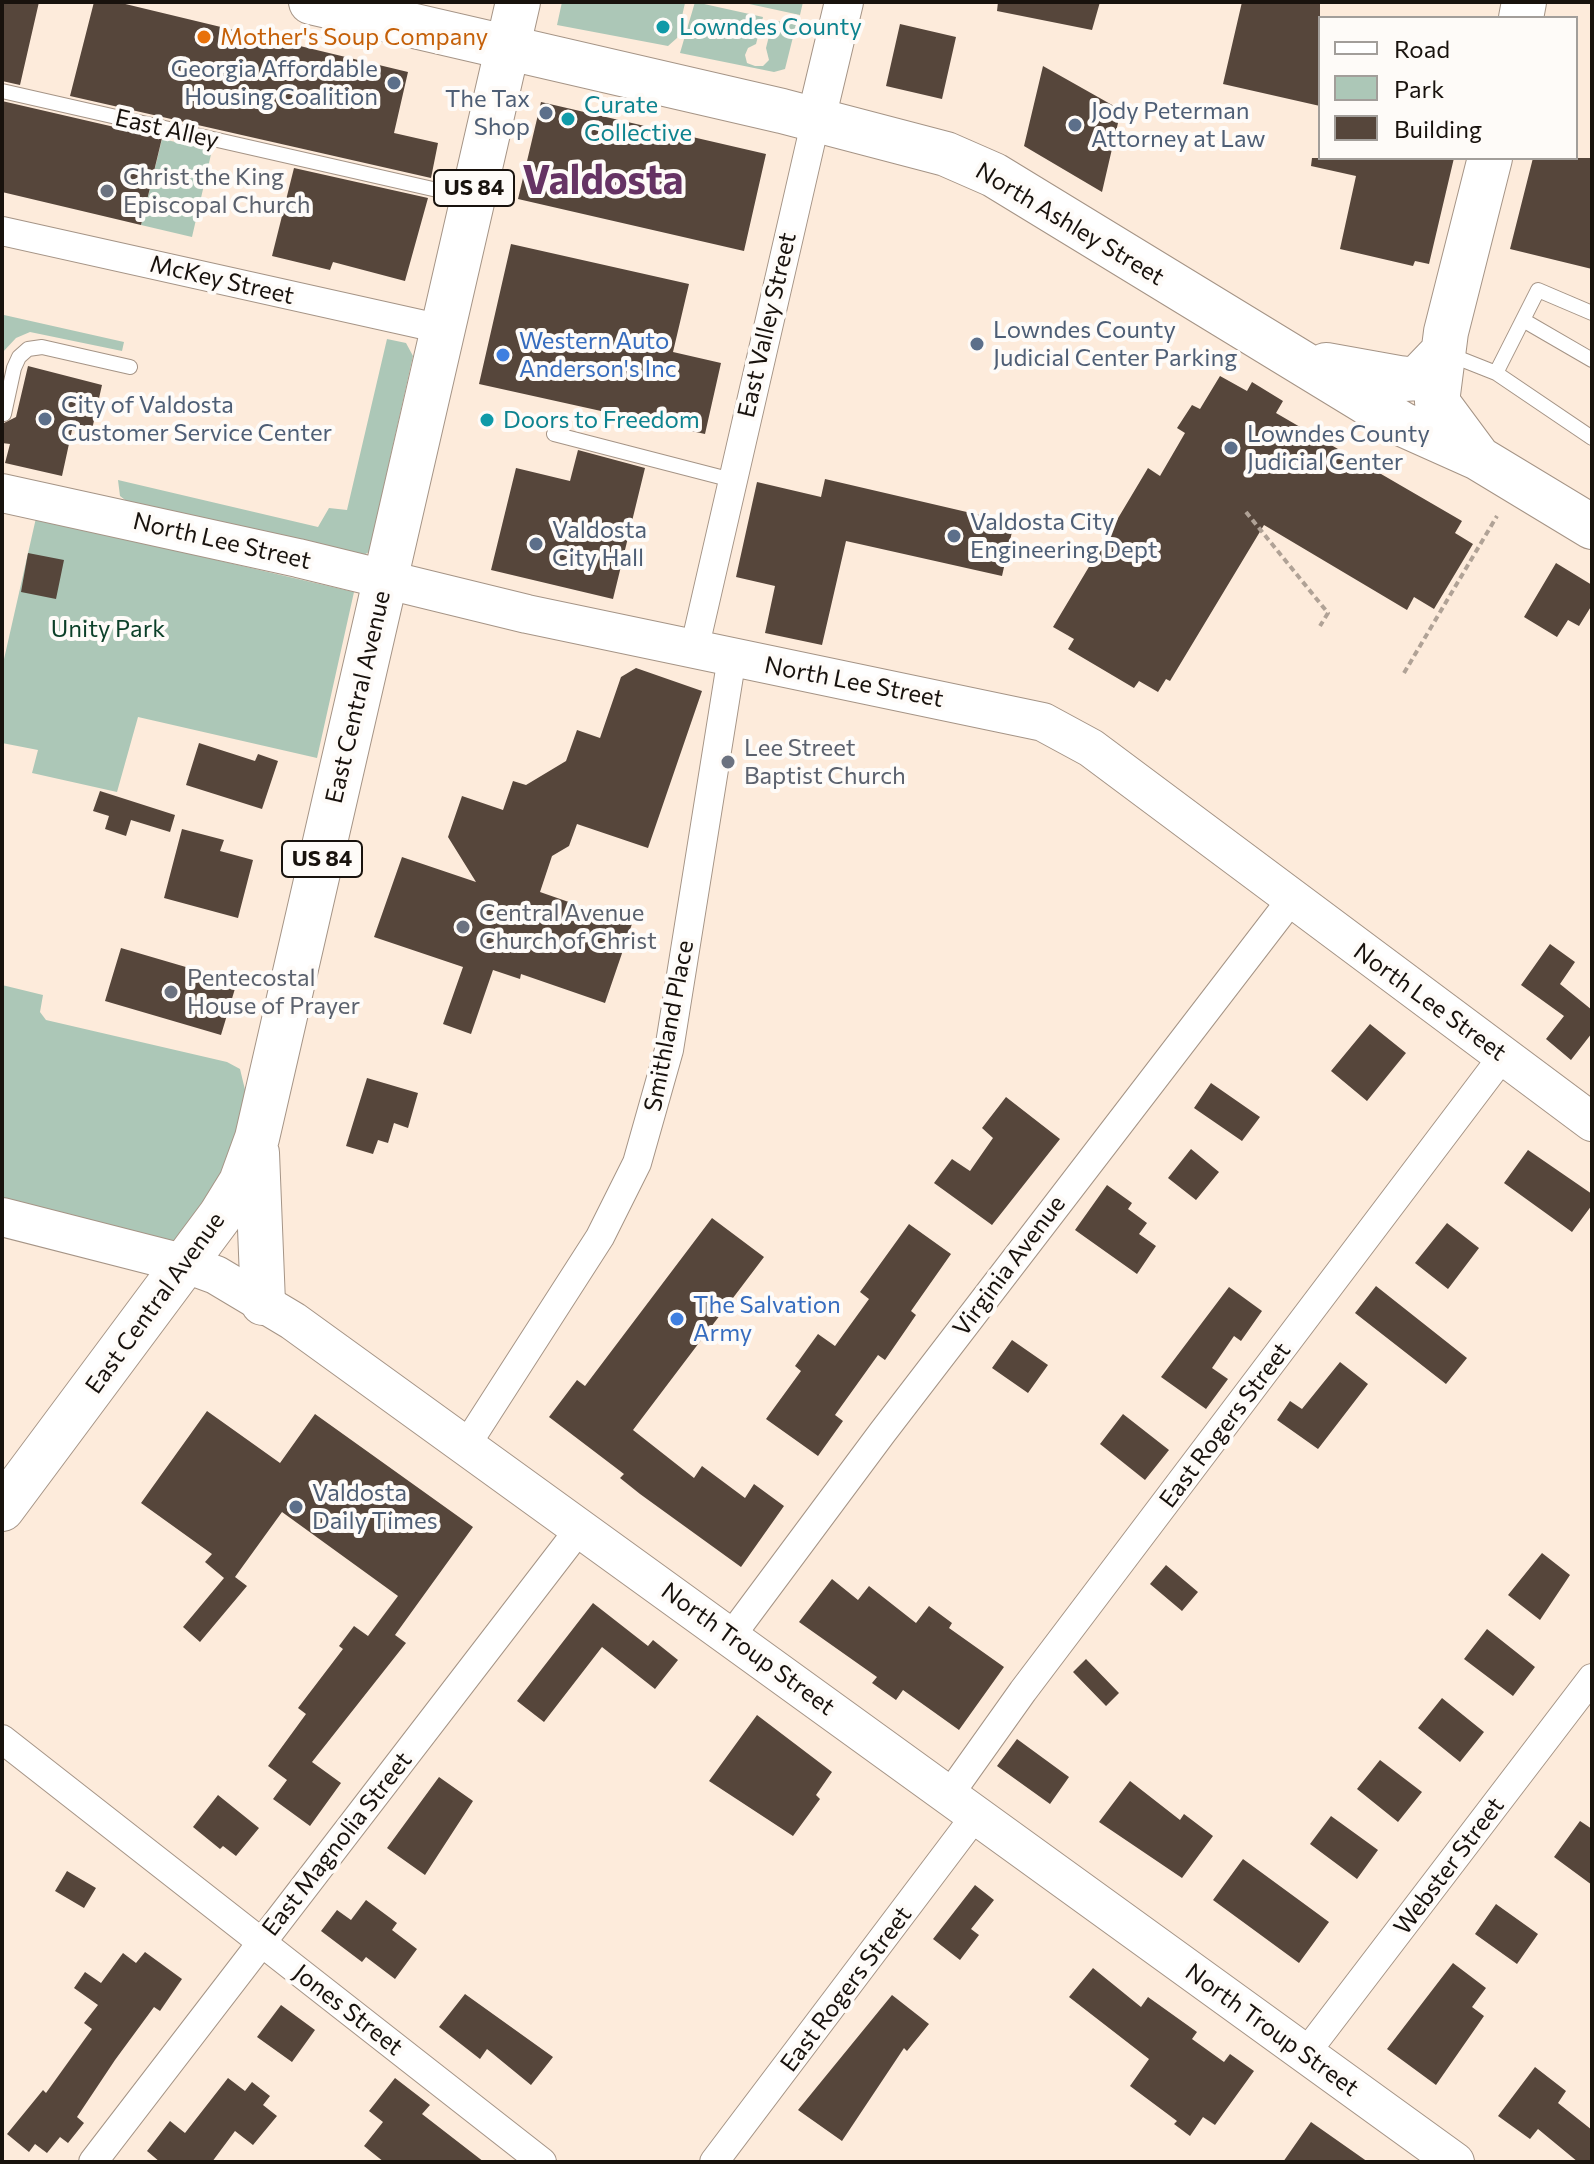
<!DOCTYPE html>
<style>
body{margin:0}
#map{position:relative;width:1594px;height:2164px;overflow:hidden;background:#fdebdb;font-family:Commissioner,sans-serif}
canvas{display:block}
.frame{position:absolute;inset:0;border:4px solid #18120d;pointer-events:none}
.legend{position:absolute;left:1318px;top:16px;width:260px;height:144px;box-sizing:border-box;background:#fefbf8;border:2px solid #a29e9a;margin:0;padding:10px 14px;list-style:none;font-size:24px;color:#18120d}
.legend li{display:flex;align-items:center;gap:16px;height:40px}
.legend b{width:40px;border:2px solid #a29e9a}
</style>
<div id="map">
<canvas width="1594" height="2164"></canvas>
<div class="frame"></div>
<ul class="legend">
<li><b style="height:10px;background:#fff"></b>Road</li>
<li><b style="height:22px;background:#acc7b7"></b>Park</li>
<li><b style="height:22px;background:#56463b"></b>Building</li>
</ul>
</div>
<script>
const ctx = document.querySelector('canvas').getContext('2d');
ctx.lineJoin = 'round';
function fillPath(path, color) {
  ctx.fillStyle = color;
  ctx.fill(path, 'evenodd');
}
function poly(rows) {
  const path = new Path2D();
  for (const r of rows) {
    path.moveTo(r[0], r[1]);
    for (let i = 2; i < r.length; i += 2) path.lineTo(r[i], r[i + 1]);
  }
  return path;
}
function stroke(path, color, width, dash) {
  ctx.strokeStyle = color;
  ctx.lineWidth = width;
  ctx.lineCap = dash ? 'butt' : 'round';
  ctx.setLineDash(dash || []);
  ctx.stroke(path);
}
function label(font, color, halo, rows, align = 'center') {
  ctx.font = font + ' Commissioner,sans-serif';
  ctx.lineWidth = 8;
  ctx.setLineDash([]);
  ctx.textBaseline = 'middle';
  ctx.strokeStyle = halo;
  ctx.fillStyle = color;
  for (const [text, x, y, turn = 0] of rows) {
    ctx.save();
    ctx.translate(x, y);
    ctx.rotate((+turn || 0) * Math.PI / 180);
    ctx.textAlign = isNaN(turn) ? turn : align;
    if (halo) ctx.strokeText(text, 0, 0);
    ctx.fillText(text, 0, 0);
    ctx.restore();
  }
}
const green = poly([
 [562,2,685,2,685,3,677,38,668,46,557,25],
 [695,2,763,17,756,44,748,48,745,55,747,63,755,66,763,66,769,60,766,48,773,20,796,25,785,69,774,72,680,53],
 [740,2,803,2,800,15],
 [162,139,212,150,192,237,141,225],
 [4,315,124,342,122,351,30,332,16,338,2,353],
 [387,339,406,343,413,356,369,552,362,556,129,503,120,496,118,480,318,527,329,508,347,510],
 [36,518,354,592,317,758,138,717,117,792,32,773,38,750,2,743,2,668],
 [2,985,43,995,40,1012,46,1020,227,1062,240,1069,247,1098,221,1186,174,1241,160,1241,2,1203]
]);
const building = poly([
 [2,2,39,2,20,85,2,81],
 [94,2,117,2,408,72,394,133,438,143,431,178,70,96],
 [998,2,1100,2,1092,30,997,11],
 [1242,2,1320,2,1320,106,1223,84],
 [900,24,956,37,942,99,886,86],
 [1043,66,1121,110,1102,192,1024,146],
 [2,101,162,138,141,225,2,192],
 [541,102,766,154,744,251,518,199],
 [1312,158,1454,158,1429,264,1415,261,1413,266,1340,249,1356,176,1311,166],
 [1533,158,1592,158,1592,269,1510,249],
 [294,168,428,198,405,281,333,262,330,270,272,256],
 [511,244,689,284,673,352,721,363,705,434,479,384],
 [28,366,102,385,91,434,72,430,62,476,5,463,10,444,2,443,2,424,16,417],
 [1220,376,1247,391,1252,382,1283,401,1276,413,1462,521,1455,533,1473,544,1434,609,1414,597,1407,610,1264,525,1170,681,1166,679,1158,692,1139,681,1134,688,1068,649,1074,639,1053,627,1148,468,1160,476,1185,433,1177,428,1192,405,1200,409],
 [578,450,645,468,613,599,491,570,516,468,570,481],
 [825,479,1014,523,1002,576,846,541,822,645,765,633,775,586,736,577,757,482,821,497],
 [28,553,64,560,56,599,21,592],
 [1556,563,1592,585,1592,605,1579,626,1568,620,1557,637,1524,617],
 [636,668,702,691,648,848,577,824,569,846,552,856,540,892,632,924,605,1003,521,974,520,979,493,970,471,1034,443,1024,463,967,374,937,402,857,476,882,448,837,462,796,503,810,513,781,526,785,566,761,577,730,600,738,621,677],
 [199,743,255,761,258,754,278,761,262,809,186,785],
 [100,791,175,815,170,832,131,820,126,836,105,829,109,816,93,811],
 [182,829,224,840,220,851,253,860,238,918,164,898],
 [1550,944,1575,962,1560,984,1592,1010,1592,1033,1571,1060,1546,1039,1564,1016,1521,985],
 [121,948,237,982,221,1035,105,1001],
 [1370,1024,1406,1053,1367,1101,1331,1071],
 [367,1078,418,1093,408,1128,394,1123,388,1143,378,1140,373,1154,346,1146],
 [1211,1083,1260,1117,1242,1141,1194,1108],
 [1006,1097,1060,1139,992,1225,934,1183,952,1159,970,1171,993,1138,982,1128],
 [1191,1149,1219,1172,1196,1200,1168,1178],
 [1528,1150,1592,1194,1592,1205,1572,1232,1504,1183],
 [1107,1185,1132,1203,1128,1209,1147,1223,1139,1234,1156,1246,1137,1274,1075,1230],
 [712,1218,764,1257,633,1430,694,1478,702,1466,745,1498,754,1484,784,1506,741,1567,640,1494,620,1478,624,1474,549,1417,577,1380,585,1386],
 [1447,1223,1479,1248,1448,1289,1415,1263],
 [909,1224,951,1254,911,1311,916,1315,885,1360,878,1355,835,1415,843,1421,818,1456,766,1419,801,1371,795,1366,818,1334,835,1346,869,1299,860,1292],
 [1376,1286,1467,1358,1446,1384,1355,1313],
 [1229,1287,1262,1311,1241,1341,1234,1336,1212,1368,1228,1379,1206,1409,1161,1377],
 [1012,1340,1048,1365,1028,1393,992,1368],
 [1340,1362,1368,1384,1318,1449,1277,1420,1290,1401,1302,1409],
 [207,1411,280,1463,315,1414,473,1527,395,1635,406,1643,312,1762,341,1783,310,1826,273,1799,287,1780,268,1766,306,1714,298,1708,343,1649,339,1646,354,1626,368,1636,398,1596,282,1512,235,1577,247,1586,200,1642,183,1627,224,1578,205,1562,212,1554,141,1503],
 [1123,1414,1169,1450,1145,1480,1100,1444],
 [1542,1553,1570,1575,1540,1620,1508,1595],
 [1166,1565,1198,1592,1182,1611,1150,1584],
 [832,1579,858,1600,869,1586,916,1623,929,1606,952,1623,949,1628,1004,1667,959,1730,903,1690,896,1700,872,1683,877,1677,799,1622],
 [593,1603,648,1646,653,1640,678,1660,655,1689,602,1647,544,1722,517,1701],
 [1487,1629,1535,1667,1513,1696,1464,1659],
 [1086,1659,1119,1693,1106,1706,1073,1672],
 [1442,1698,1484,1732,1460,1762,1418,1728],
 [757,1715,832,1772,816,1795,820,1799,793,1836,709,1781],
 [1017,1739,1069,1777,1050,1804,997,1766],
 [1380,1760,1422,1792,1398,1822,1357,1789],
 [439,1777,473,1801,425,1875,387,1848],
 [1130,1781,1180,1820,1184,1814,1213,1836,1182,1878,1099,1822],
 [218,1795,259,1828,236,1856,223,1846,220,1849,193,1827],
 [1331,1816,1378,1850,1357,1879,1310,1844],
 [1580,1821,1592,1829,1592,1885,1554,1857],
 [1243,1859,1329,1922,1299,1963,1213,1900],
 [67,1871,96,1888,84,1908,55,1891],
 [975,1885,994,1900,971,1929,979,1935,960,1960,933,1939],
 [366,1900,397,1923,392,1930,417,1949,395,1979,366,1957,362,1962,321,1931,337,1910,351,1920],
 [1496,1904,1538,1934,1517,1964,1475,1934],
 [145,1952,182,1979,160,2011,154,2007,115,2060,77,2117,84,2123,68,2143,60,2137,47,2153,35,2144,29,2152,7,2134,43,2090,46,2093,92,2029,84,2023,98,2005,74,1988,85,1972,101,1983,123,1953,136,1963],
 [1453,1963,1486,1988,1472,2007,1484,2016,1436,2085,1387,2049],
 [1093,1968,1141,2007,1148,1997,1197,2032,1192,2039,1224,2062,1230,2054,1254,2071,1215,2125,1203,2117,1190,2136,1174,2124,1177,2121,1130,2086,1149,2059,1069,1997],
 [465,1994,553,2057,531,2085,487,2049,480,2059,439,2027],
 [892,1995,929,2024,907,2051,904,2048,842,2141,798,2110],
 [281,2005,315,2030,292,2062,257,2037],
 [1535,2067,1566,2091,1558,2103,1592,2130,1592,2162,1578,2162,1538,2129,1530,2139,1498,2116],
 [228,2078,245,2091,252,2082,270,2096,263,2105,277,2116,253,2145,235,2131,212,2162,160,2162,147,2151,170,2121,185,2133],
 [395,2078,430,2105,422,2114,484,2162,384,2162,364,2146,383,2122,369,2111],
 [1311,2122,1368,2162,1283,2162]
]);
const path = poly([
 [1246,512,1328,613,1320,626],
 [1404,673,1497,516]
]);
const lane = poly([
 [2,91,468,197],
 [1592,313,1538,290,1496,373,1592,438],
 [1523,320,1592,360],
 [1448,354,1496,373],
 [4,414,14,368,19,357,28,349,42,347,130,367],
 [554,434,732,480]
]);
const street = poly([
 [2,231,442,329],
 [694,650,816,119],
 [467,1444,600,1237,637,1163,669,1050,732,657],
 [731,1636,882,1433,1291,900],
 [2,1739,542,2162],
 [949,1795,1023,1691,1503,1056],
 [1305,2054,1592,1678],
 [93,2162,581,1527],
 [714,2162,976,1815]
]);
const secondary = poly([
 [816,119,844,2],
 [2,493,298,558,527,614,1043,722,1091,748,1592,1122],
 [2,1217,186,1264,216,1275,293,1321,1455,2162]
]);
const primary = poly([
 [311,2,782,111,946,154,994,175,1402,424,1478,458,1592,527],
 [1521,18,1524,2],
 [1326,365,1404,379,1418,378,1443,352],
 [1477,456,1437,402,1446,332,1490,158]
]);
const highway = poly([
 [257,1153,263,1303],
 [2,1509,220,1216,241,1182,257,1138,518,2]
]);
const markers = [
 [663,27,8,"#0f9aa8"],
 [204,37,8,"#e8710a"],
 [394,83,8,"#5c6f8a"],
 [546,113,8,"#5c6f8a"],
 [568,119,8,"#0f9aa8"],
 [1075,125,8,"#5c6f8a"],
 [107,191,8,"#6b7280"],
 [977,344,8,"#5c6f8a"],
 [503,355,8,"#3f7fe0"],
 [45,419,8,"#5c6f8a"],
 [487,420,8,"#0f9aa8"],
 [1231,448,8,"#5c6f8a"],
 [954,536,8,"#5c6f8a"],
 [536,544,8,"#5c6f8a"],
 [728,762,8,"#6b7280"],
 [463,927,8,"#6b7280"],
 [171,992,8,"#6b7280"],
 [677,1319,8,"#3f7fe0"],
 [296,1507,8,"#5c6f8a"]
];
const shields = [
 [474,188,80],
 [322,859,80]
];
const shieldNames = [
 ["US 84",474,188],
 ["US 84",322,859]
];
const cultureNames = [
 ["Lowndes County",679,27],
 ["Curate",584,105],
 ["Collective",584,133],
 ["Doors to Freedom",503,420]
];
const foodNames = [
 ["Mother's Soup Company",220,37]
];
const serviceNames = [
 ["Georgia Affordable",378,69,"right"],
 ["Housing Coalition",378,97,"right"],
 ["The Tax",530,99,"right"],
 ["Shop",530,127,"right"],
 ["Jody Peterman",1091,111],
 ["Attorney at Law",1091,139],
 ["Lowndes County",993,330],
 ["Judicial Center Parking",993,358],
 ["City of Valdosta",61,405],
 ["Customer Service Center",61,433],
 ["Lowndes County",1247,434],
 ["Judicial Center",1247,462],
 ["Valdosta City",970,522],
 ["Engineering Dept",970,550],
 ["Valdosta",552,530],
 ["City Hall",552,558],
 ["Valdosta",312,1493],
 ["Daily Times",312,1521]
];
const streetNames = [
 ["East Alley",167,129,13],
 ["North Ashley Street",1070,224,31],
 ["McKey Street",222,280,13],
 ["East Valley Street",767,325,-77],
 ["North Lee Street",222,541,13],
 ["North Lee Street",854,682,11],
 ["East Central Avenue",358,697,-77],
 ["North Lee Street",1430,1002,36],
 ["Smithland Place",669,1026,-79],
 ["Virginia Avenue",1009,1266,-53],
 ["East Central Avenue",155,1303,-54],
 ["East Rogers Street",1225,1425,-53],
 ["North Troup Street",748,1649,36],
 ["East Magnolia Street",337,1844,-52],
 ["Webster Street",1449,1866,-53],
 ["East Rogers Street",846,1989,-53],
 ["Jones Street",348,2010,38],
 ["North Troup Street",1272,2030,36]
];
const worshipNames = [
 ["Christ the King",123,177],
 ["Episcopal Church",123,205],
 ["Lee Street",744,748],
 ["Baptist Church",744,776],
 ["Central Avenue",479,913],
 ["Church of Christ",479,941],
 ["Pentecostal",187,978],
 ["House of Prayer",187,1006]
];
const shopNames = [
 ["Western Auto",519,341],
 ["Anderson's Inc",519,369],
 ["The Salvation",693,1305],
 ["Army",693,1333]
];
const parkNames = [
 ["Unity Park",108,629]
];
const townNames = [
 ["Valdosta",603,181]
];
fillPath(green, '#acc7b7');
fillPath(building, '#56463b');
stroke(lane, '#a59486', 16);
stroke(street, '#a59486', 30);
stroke(secondary, '#a59486', 40);
stroke(primary, '#a59486', 46);
stroke(highway, '#a59486', 46);
stroke(path, '#b0a296', 4, [6, 4]);
stroke(lane, '#fff', 14);
stroke(street, '#fff', 28);
stroke(secondary, '#fff', 38);
stroke(primary, '#fff', 44);
stroke(highway, '#fff', 44);
for (const [x, y, r, color] of markers) {
  const dot = new Path2D();
  dot.arc(x, y, r, 0, 2 * Math.PI);
  ctx.fillStyle = color;
  ctx.fill(dot);
  stroke(dot, '#fefbf8', 3);
}
for (const [x, y, w] of shields) {
  const box = new Path2D();
  box.roundRect(x - w / 2, y - 18, w, 36, 6);
  ctx.fillStyle = '#fefbf8';
  ctx.fill(box);
  stroke(box, '#18120d', 2);
}
label('bold 22px', '#18120d', null, shieldNames);
label('24px', '#0d838f', '#fefbf8', cultureNames, 'left');
label('24px', '#c56008', '#fefbf8', foodNames, 'left');
label('24px', '#4e5e75', '#fefbf8', serviceNames, 'left');
label('24px', '#18120d', '#fefbf8', streetNames);
label('24px', '#5b616d', '#fefbf8', worshipNames, 'left');
label('24px', '#366cbe', '#fefbf8', shopNames, 'left');
label('24px', '#0c4029', '#fefbf8', parkNames);
label('bold 40px', '#663364', '#fefbf8', townNames);
</script>
